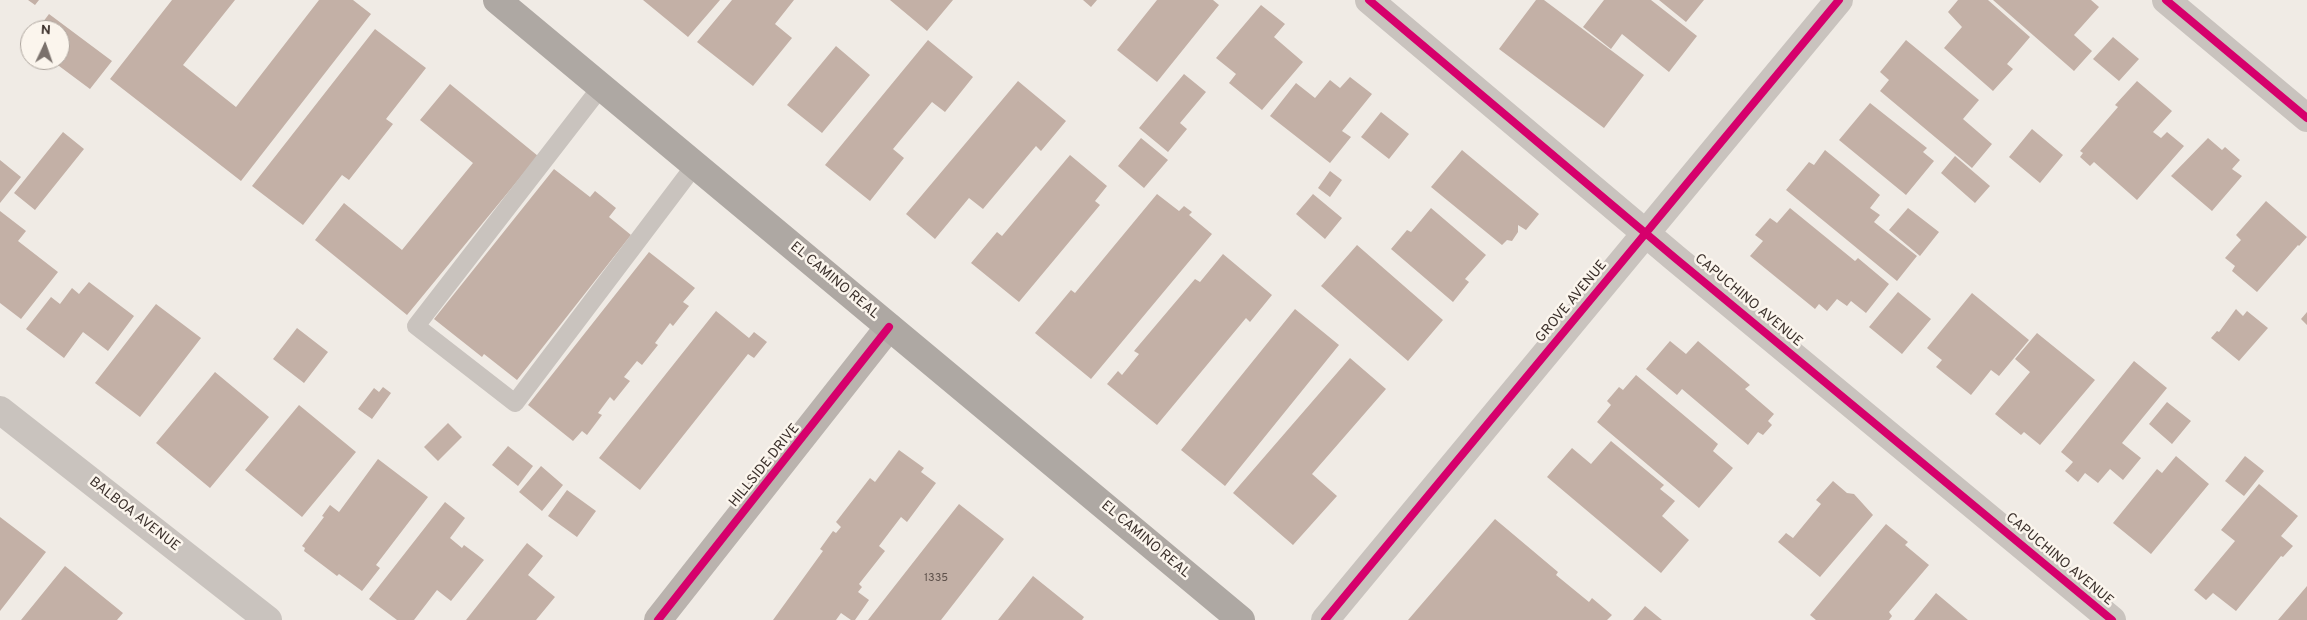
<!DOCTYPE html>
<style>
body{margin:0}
#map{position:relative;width:2307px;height:620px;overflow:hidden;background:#f0ebe5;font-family:Overpass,sans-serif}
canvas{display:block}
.north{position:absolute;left:20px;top:20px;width:50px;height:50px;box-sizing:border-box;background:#fbf5ed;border:1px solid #aea69f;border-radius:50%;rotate:3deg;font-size:14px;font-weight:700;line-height:20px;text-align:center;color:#3b302b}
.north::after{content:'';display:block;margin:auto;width:18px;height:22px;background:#7a716c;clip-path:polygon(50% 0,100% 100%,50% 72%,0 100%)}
</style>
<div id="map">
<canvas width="2307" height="620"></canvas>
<div class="north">N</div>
</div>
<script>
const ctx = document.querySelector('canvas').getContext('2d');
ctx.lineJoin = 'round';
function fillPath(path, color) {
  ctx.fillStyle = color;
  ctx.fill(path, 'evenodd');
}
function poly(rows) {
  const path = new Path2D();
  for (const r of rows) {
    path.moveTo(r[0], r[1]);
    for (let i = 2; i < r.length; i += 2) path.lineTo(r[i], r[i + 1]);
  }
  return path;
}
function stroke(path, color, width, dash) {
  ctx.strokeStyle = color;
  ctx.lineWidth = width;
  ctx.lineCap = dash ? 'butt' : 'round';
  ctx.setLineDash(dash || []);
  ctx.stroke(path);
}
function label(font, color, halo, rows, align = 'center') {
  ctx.font = font + ' Overpass,sans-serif';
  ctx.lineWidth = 5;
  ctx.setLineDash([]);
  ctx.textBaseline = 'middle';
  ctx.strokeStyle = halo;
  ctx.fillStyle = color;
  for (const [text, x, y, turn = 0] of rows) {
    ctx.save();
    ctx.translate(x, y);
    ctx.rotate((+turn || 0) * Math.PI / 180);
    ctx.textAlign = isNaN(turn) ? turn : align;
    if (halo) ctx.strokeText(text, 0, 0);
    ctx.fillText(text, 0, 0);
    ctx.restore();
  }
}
const building = poly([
 [28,0,39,0,35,5],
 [172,0,235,0,183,65,236,107,319,0,353,0,371,14,241,181,110,79],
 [643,0,720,0,688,37],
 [732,0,794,0,775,24,792,38,753,86,697,42],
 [890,0,953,0,927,31],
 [1083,0,1097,0,1091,7],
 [1157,0,1213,0,1219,5,1157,82,1117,50],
 [1536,0,1544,0,1644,75,1604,128,1499,49],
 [1604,0,1651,0,1697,36,1669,72,1622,34,1611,49,1583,27],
 [1659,0,1704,0,1686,22],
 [1958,0,1988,0,2030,37,2007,64,2013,69,1993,91,1944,48,1962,27,1948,12],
 [1993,0,2091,0,2099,7,2074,35,2092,51,2074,71],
 [1261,5,1285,24,1274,37,1303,62,1262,110,1229,83,1236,74,1216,58],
 [49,14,112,61,90,89,51,60,60,60,60,30,37,30],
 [375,29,426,68,386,119,393,124,349,180,342,175,303,225,252,186],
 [2113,37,2139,59,2119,81,2093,59],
 [928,40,973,77,945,112,932,102,893,149,904,158,870,201,825,165],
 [1906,40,1979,100,1963,119,1992,144,1972,168,1880,91,1889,80,1880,72],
 [836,46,870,75,822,133,787,105],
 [1184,74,1206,92,1180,123,1187,129,1168,152,1139,128],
 [1350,77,1372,94,1342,131,1351,137,1330,163,1270,116,1296,83,1315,98,1330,80,1340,88],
 [1018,81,1066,121,1041,151,1036,146,983,209,969,198,935,239,906,214],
 [2137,81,2172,111,2153,132,2161,138,2167,132,2184,146,2137,200,2094,162,2090,166,2080,157,2083,153,2080,151,2118,107,2115,105],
 [450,84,538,156,407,315,315,240,344,203,402,250,473,163,420,120],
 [1870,103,1927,148,1923,152,1934,161,1906,195,1839,140],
 [1381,112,1409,134,1389,159,1361,137],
 [2032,129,2063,155,2040,183,2009,157],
 [63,132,84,149,35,210,14,193],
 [1141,138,1168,160,1144,188,1118,166],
 [2208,138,2222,150,2225,147,2240,160,2232,169,2242,176,2212,211,2171,176],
 [1462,150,1539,214,1526,230,1518,225,1518,232,1512,241,1507,240,1502,245,1431,187],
 [1825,150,1880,195,1870,208,1880,215,1874,222,1917,256,1897,281,1786,190,1809,162,1814,165],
 [1070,155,1107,186,1095,201,1100,205,1019,302,971,263,997,232,1002,236],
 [1955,156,1990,186,1975,203,1941,173],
 [0,160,21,177,0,203],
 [554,169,590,197,595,191,616,208,609,217,631,235,517,380,484,354,482,357,434,319],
 [1330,171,1342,180,1330,197,1318,188],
 [1157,194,1179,211,1184,206,1192,212,1189,215,1212,234,1091,379,1035,333,1071,290,1075,293],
 [1313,194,1342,218,1325,239,1296,214],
 [2266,201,2307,237,2299,246,2298,245,2257,292,2232,271,2235,266,2225,258,2241,240,2236,235],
 [1431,208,1486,255,1465,279,1469,282,1453,302,1391,249,1407,230,1411,232],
 [1790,208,1855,261,1858,258,1889,284,1866,313,1851,301,1847,306,1837,299,1827,311,1819,304,1815,309,1750,256,1763,241,1755,235,1770,218,1777,223],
 [1908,208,1939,232,1920,256,1889,230],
 [0,211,26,231,18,241,58,272,21,319,0,303],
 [1357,245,1443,320,1408,361,1321,286],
 [649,252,695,288,683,302,689,306,673,326,670,323,655,343,658,345,642,365,637,361,624,377,630,381,614,401,610,397,598,413,602,415,587,435,582,431,573,441,528,405],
 [1223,254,1272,295,1250,322,1246,318,1157,425,1107,384,1118,371,1122,375,1139,354,1134,351,1195,279,1200,282],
 [89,282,134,316,108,351,83,332,64,358,26,329,51,297,60,304,72,288,79,294],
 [1898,292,1931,319,1902,354,1869,327],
 [1972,293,2029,340,1999,376,1991,370,1971,395,1936,367,1942,360,1927,348],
 [156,304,201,338,140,417,95,383],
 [1295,309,1339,345,1225,486,1181,450],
 [2236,309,2243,316,2247,311,2268,328,2239,361,2211,338,2217,331,2219,332],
 [716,311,749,338,754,332,767,342,754,358,748,354,640,490,599,458],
 [2307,312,2307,325,2301,319],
 [297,328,328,352,304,383,273,359],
 [2037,333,2095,380,2040,445,2024,432,2021,435,1995,414,2030,372,2015,359],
 [1670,341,1686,354,1698,341,1750,385,1745,389,1774,414,1768,421,1772,425,1763,435,1758,432,1748,445,1682,389,1677,395,1646,369],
 [1350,358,1386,389,1312,474,1337,496,1293,545,1233,493],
 [2134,361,2167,388,2122,443,2141,458,2123,480,2110,469,2098,483,2085,473,2078,482,2065,471,2073,462,2061,452],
 [215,372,269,417,210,488,156,443],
 [1636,375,1718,444,1713,451,1733,468,1699,508,1597,422,1611,405,1607,401,1619,387,1623,390],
 [383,387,391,393,372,419,358,409,374,388,379,392],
 [2167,402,2191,421,2172,444,2149,424],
 [299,405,356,452,302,517,245,470],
 [448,423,462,437,438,461,424,447],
 [1611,441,1664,485,1660,489,1675,501,1662,516,1689,540,1661,573,1547,477,1572,448,1591,464],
 [508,446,533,466,518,486,492,465],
 [899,450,924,468,921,472,936,483,907,522,901,517,879,546,885,551,859,584,862,587,858,592,869,600,855,620,851,620,841,613,836,620,773,620,823,551,820,549,833,531,836,533,841,527,836,522,870,478,875,482],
 [2176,456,2209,484,2151,554,2113,523,2157,469,2162,473],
 [2245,456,2264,471,2244,496,2225,481],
 [378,459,428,497,376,565,380,568,362,591,339,574,337,576,304,551,305,548,302,546,324,517,322,516,330,505,339,512],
 [541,466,563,485,542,511,519,492],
 [1833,481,1847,493,1854,494,1873,515,1820,577,1778,542,1786,533,1793,538,1821,504,1816,500],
 [2259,484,2298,516,2281,536,2293,546,2283,557,2281,556,2236,611,2213,593,2206,600,2194,590,2235,541,2221,530],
 [567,490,596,511,577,537,548,516],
 [445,502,465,518,450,538,462,548,464,545,484,560,451,601,437,590,414,620,397,620,369,599],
 [959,504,1004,539,941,620,868,620],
 [0,517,46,552,0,611],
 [1495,519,1558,572,1556,575,1589,602,1592,598,1612,615,1607,620,1408,620],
 [1886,524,1908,542,1905,545,1929,565,1889,612,1892,616,1889,620,1816,620,1810,615],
 [527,543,543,556,528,575,555,597,536,620,466,620],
 [65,566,123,613,117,620,21,620],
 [1033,576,1084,617,1082,620,998,620],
 [2307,586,2307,620,2278,620],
 [1936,593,1968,620,1914,620],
 [1645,606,1662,620,1633,620]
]);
const lane = poly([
 [601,87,416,326,515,403,695,165]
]);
const street = poly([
 [1369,0,1675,258,2112,620],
 [2166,0,2307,118],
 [0,410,268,620],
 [1325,620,1839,0]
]);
const secondary = poly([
 [658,620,889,327]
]);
const primary = poly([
 [497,0,1241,620]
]);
const cycleway = poly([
 [1369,0,1675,258,2112,620],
 [2166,0,2307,118],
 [658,620,889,327],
 [1325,620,1839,0]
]);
const numberNames = [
 ["1335",936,579]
];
const streetNames = [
 ["EL CAMINO REAL",834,281,40],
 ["CAPUCHINO AVENUE",1748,301,40],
 ["GROVE AVENUE",1572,302,-50],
 ["HILLSIDE DRIVE",765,466,-51],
 ["BALBOA AVENUE",134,515,38],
 ["EL CAMINO REAL",1145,540,40],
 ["CAPUCHINO AVENUE",2059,560,40]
];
fillPath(building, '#c3b0a6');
stroke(lane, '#c9c3be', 18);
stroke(street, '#c9c3be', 28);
stroke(secondary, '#bab3ae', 28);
stroke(primary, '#aea8a3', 28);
stroke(cycleway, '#d6006c', 8);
label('11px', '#5d504a', null, numberNames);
label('14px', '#3b302b', '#fbf5ed', streetNames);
</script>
